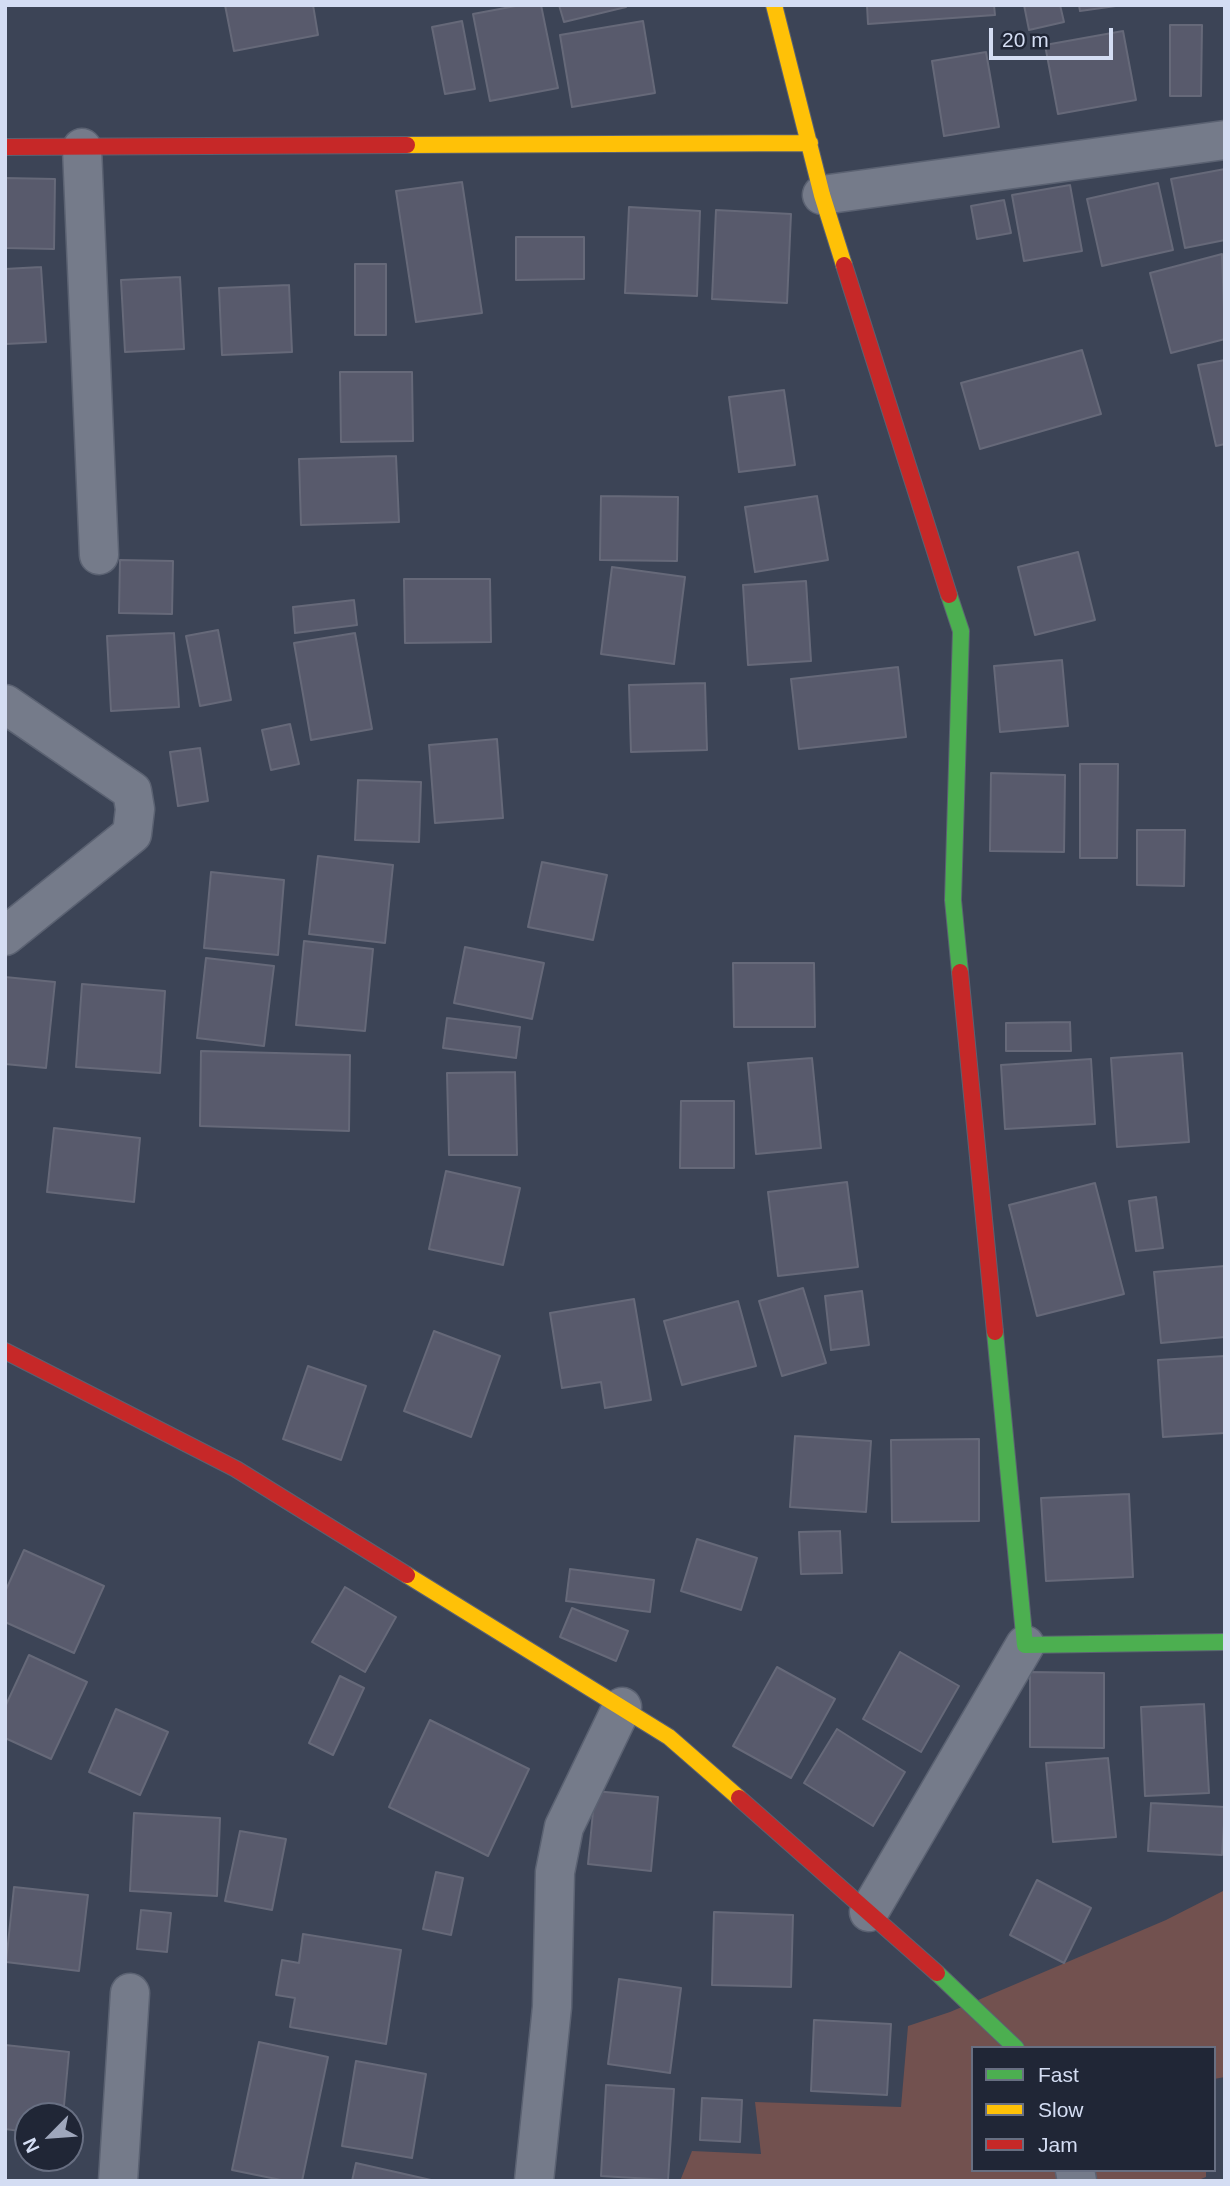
<!DOCTYPE html>
<style>
body{margin:0}
#map{position:relative;width:1230px;height:2186px;overflow:hidden;background:#3c4456;font-family:Helvetica,sans-serif}
canvas{display:block}
.frame{position:absolute;inset:0;border:7px solid #d4ddf3;pointer-events:none}
.legend{position:absolute;left:971px;top:2046px;width:245px;height:126px;box-sizing:border-box;background:#202636;border:2px solid #686f82;margin:0;padding:9px 12px;list-style:none;font-size:21px;color:#d4ddf3}
.legend li{display:flex;align-items:center;gap:14px;height:35px}
.legend b{width:35px;border:2px solid #686f82}
.north{position:absolute;left:14px;top:2102px;width:70px;height:70px;box-sizing:border-box;background:#202636;border:2px solid #686f82;border-radius:50%;rotate:245deg;font-size:19px;font-weight:700;line-height:28px;text-align:center;color:#d4ddf3}
.north::after{content:'';display:block;margin:auto;width:24px;height:32px;background:#9fa7bc;clip-path:polygon(50% 0,100% 100%,50% 72%,0 100%)}
.scale{position:absolute;left:989px;top:28px;width:124px;height:32px;box-sizing:border-box;border:4px solid #d4ddf3;border-top:0;padding-left:9px;font-size:21px;line-height:24px;white-space:nowrap;color:#d4ddf3;-webkit-text-stroke:5px #202636;paint-order:stroke}
</style>
<div id="map">
<canvas width="1230" height="2186"></canvas>
<div class="frame"></div>
<ul class="legend">
<li><b style="height:9px;background:#4caf50"></b>Fast</li>
<li><b style="height:9px;background:#ffc107"></b>Slow</li>
<li><b style="height:9px;background:#c62828"></b>Jam</li>
</ul>
<div class="north">N</div>
<div class="scale">20 m</div>
</div>
<script>
const ctx = document.querySelector('canvas').getContext('2d');
ctx.lineJoin = 'round';
function fillPath(path, color) {
  ctx.fillStyle = color;
  ctx.fill(path, 'evenodd');
}
function poly(rows) {
  const path = new Path2D();
  for (const r of rows) {
    path.moveTo(r[0], r[1]);
    for (let i = 2; i < r.length; i += 2) path.lineTo(r[i], r[i + 1]);
  }
  return path;
}
function stroke(path, color, width, dash) {
  ctx.strokeStyle = color;
  ctx.lineWidth = width;
  ctx.lineCap = dash ? 'butt' : 'round';
  ctx.setLineDash(dash || []);
  ctx.stroke(path);
}
const green = poly([
 [1225,1890,1225,2077,1214,2079,1214,2048,973,2048,973,2170,1206,2170,1206,2177,1196,2181,680,2181,692,2151,761,2154,755,2102,901,2107,908,2026,950,2012,1166,1920]
]);
const building = poly([
 [225,5,313,5,318,35,234,51,225,5],
 [521,5,541,5,558,88,490,101,473,14,521,5],
 [559,5,625,5,626,7,564,22,559,5],
 [867,5,994,5,995,15,868,24,867,5],
 [1024,5,1060,5,1064,22,1029,30,1024,5],
 [1079,5,1123,5,1080,11,1079,5],
 [462,21,475,89,445,94,432,27,462,21],
 [643,21,655,93,572,107,560,35,643,21],
 [1170,25,1202,25,1201,96,1170,96,1170,25],
 [1123,31,1136,100,1058,114,1045,45,1123,31],
 [986,52,999,127,944,136,932,61,986,52],
 [1225,169,1225,240,1185,248,1171,179,1225,169],
 [5,178,55,179,54,249,5,248,5,178],
 [462,182,482,313,416,322,396,191,462,182],
 [1158,183,1173,250,1102,266,1087,199,1158,183],
 [1070,185,1082,251,1024,261,1012,195,1070,185],
 [1004,200,1011,233,977,239,971,206,1004,200],
 [629,207,700,211,697,296,625,293,629,207],
 [716,210,791,214,787,303,712,299,716,210],
 [516,237,584,237,584,279,516,280,516,237],
 [1222,254,1225,339,1171,353,1150,273,1222,254],
 [355,264,386,264,386,335,355,335,355,264],
 [41,267,46,342,5,344,5,269,41,267],
 [180,277,184,349,125,352,121,280,180,277],
 [289,285,292,352,222,355,219,288,289,285],
 [1082,350,1101,414,980,449,961,383,1082,350],
 [1225,360,1225,444,1216,446,1198,365,1225,360],
 [340,372,412,372,413,441,341,442,340,372],
 [784,390,795,465,739,472,729,397,784,390],
 [396,456,399,522,301,525,299,459,396,456],
 [601,496,678,497,677,561,600,560,601,496],
 [817,496,828,560,755,572,745,507,817,496],
 [1078,552,1095,620,1035,635,1018,567,1078,552],
 [120,560,173,561,172,614,119,613,120,560],
 [612,567,685,577,674,664,601,654,612,567],
 [404,579,490,579,491,642,405,643,404,579],
 [806,581,811,661,748,665,743,585,806,581],
 [354,600,357,625,295,633,293,607,354,600],
 [218,630,231,700,200,706,186,636,218,630],
 [174,633,179,707,111,711,107,636,174,633],
 [355,633,372,729,311,740,294,643,355,633],
 [1062,660,1068,726,1000,732,994,666,1062,660],
 [898,667,906,737,799,749,791,679,898,667],
 [705,683,707,750,631,752,629,685,705,683],
 [290,724,299,764,271,770,262,730,290,724],
 [497,739,503,818,435,823,429,745,497,739],
 [200,748,208,801,178,806,170,752,200,748],
 [1080,764,1118,764,1117,858,1080,858,1080,764],
 [991,773,1065,775,1064,852,990,851,991,773],
 [358,780,421,782,419,842,355,840,358,780],
 [1137,830,1185,830,1184,886,1137,885,1137,830],
 [318,856,393,865,385,943,309,934,318,856],
 [542,862,607,875,593,940,528,927,542,862],
 [211,872,284,880,278,955,204,948,211,872],
 [304,941,373,949,365,1031,296,1025,304,941],
 [465,947,544,963,532,1019,454,1003,465,947],
 [206,958,274,966,264,1046,197,1038,206,958],
 [733,963,814,963,815,1027,734,1027,733,963],
 [5,977,55,982,46,1068,5,1064,5,977],
 [82,984,165,991,160,1073,76,1067,82,984],
 [447,1018,520,1027,516,1058,443,1048,447,1018],
 [1070,1022,1071,1051,1006,1051,1006,1023,1070,1022],
 [201,1051,350,1055,349,1131,200,1126,201,1051],
 [1182,1053,1189,1142,1117,1147,1111,1058,1182,1053],
 [812,1058,821,1148,756,1154,748,1063,812,1058],
 [1091,1059,1095,1124,1005,1129,1001,1065,1091,1059],
 [515,1072,517,1155,449,1155,447,1073,515,1072],
 [681,1101,734,1101,734,1168,680,1168,681,1101],
 [54,1128,140,1138,134,1202,47,1192,54,1128],
 [446,1171,520,1188,503,1265,429,1249,446,1171],
 [847,1182,858,1267,778,1276,768,1192,847,1182],
 [1095,1183,1124,1294,1037,1316,1009,1205,1095,1183],
 [1156,1197,1163,1248,1136,1251,1129,1201,1156,1197],
 [1225,1266,1225,1337,1161,1343,1154,1272,1225,1266],
 [803,1288,826,1363,782,1376,759,1301,803,1288],
 [862,1291,869,1345,831,1350,825,1296,862,1291],
 [634,1299,651,1400,605,1408,601,1382,562,1388,550,1313,634,1299],
 [738,1301,756,1366,682,1385,664,1321,738,1301],
 [434,1331,500,1356,471,1437,404,1411,434,1331],
 [1225,1356,1225,1433,1163,1437,1158,1360,1225,1356],
 [308,1366,366,1386,341,1460,283,1439,308,1366],
 [795,1436,871,1441,866,1512,790,1507,795,1436],
 [979,1439,979,1521,892,1522,891,1440,979,1439],
 [1129,1494,1133,1577,1046,1581,1041,1498,1129,1494],
 [840,1531,842,1573,801,1574,799,1532,840,1531],
 [697,1539,757,1558,741,1610,681,1591,697,1539],
 [24,1550,104,1586,74,1653,5,1622,5,1592,24,1550],
 [570,1569,654,1580,650,1612,566,1601,570,1569],
 [345,1587,396,1617,365,1672,312,1642,345,1587],
 [572,1608,628,1631,616,1661,560,1637,572,1608],
 [900,1652,959,1686,921,1752,863,1719,900,1652],
 [29,1655,87,1682,51,1759,5,1738,5,1707,29,1655],
 [777,1667,835,1699,791,1778,733,1746,777,1667],
 [1030,1672,1104,1673,1104,1748,1030,1747,1030,1672],
 [340,1676,364,1688,333,1755,309,1743,340,1676],
 [1204,1704,1209,1793,1145,1796,1141,1707,1204,1704],
 [116,1709,168,1732,140,1795,89,1772,116,1709],
 [430,1720,529,1769,488,1856,389,1807,430,1720],
 [837,1729,905,1772,873,1826,804,1783,837,1729],
 [1108,1758,1116,1837,1053,1842,1046,1763,1108,1758],
 [595,1791,658,1797,651,1871,588,1864,595,1791],
 [1151,1803,1225,1807,1222,1855,1148,1851,1151,1803],
 [134,1813,220,1818,217,1896,130,1891,134,1813],
 [240,1831,286,1839,272,1910,225,1901,240,1831],
 [436,1872,463,1878,451,1935,423,1929,436,1872],
 [1037,1880,1091,1908,1064,1963,1010,1935,1037,1880],
 [14,1887,88,1895,79,1971,6,1962,14,1887],
 [141,1910,171,1913,167,1952,137,1949,141,1910],
 [714,1912,793,1915,791,1987,712,1985,714,1912],
 [303,1934,401,1950,386,2044,290,2027,295,1998,276,1995,282,1960,299,1963,303,1934],
 [619,1979,681,1988,670,2073,608,2064,619,1979],
 [814,2020,891,2024,887,2095,811,2091,814,2020],
 [259,2042,328,2057,302,2181,286,2181,232,2170,259,2042],
 [5,2045,69,2052,63,2116,28,2116,28,2132,5,2129,5,2045],
 [356,2061,426,2074,412,2158,342,2146,356,2061],
 [606,2085,674,2089,668,2180,601,2176,606,2085],
 [702,2098,742,2100,740,2142,700,2140,702,2098],
 [356,2163,431,2180,430,2181,352,2181,356,2163]
]);
const street = poly([
 [82,148,99,555],
 [822,195,1225,140],
 [5,704,132,791,135,809,132,834,5,936],
 [869,1912,1025,1645],
 [1075,2170,1077,2181],
 [118,2181,130,1993],
 [534,2181,552,2007,555,1872,564,1827,622,1707]
]);
const fast = poly([
 [949,595,961,631,953,900,960,972],
 [995,1332,1025,1645,1225,1642],
 [937,1973,1016,2048]
]);
const slow = poly([
 [774,5,822,195,844,265],
 [407,145,810,143],
 [407,1575,669,1737,739,1798]
]);
const jam = poly([
 [5,147,407,145],
 [844,265,949,595],
 [960,972,995,1332],
 [5,1351,236,1469,407,1575],
 [739,1798,937,1973]
]);
fillPath(green, '#72514f');
fillPath(building, '#585a6c');
stroke(building, '#666979', 2);
stroke(street, '#5b6272', 41);
stroke(fast, '#5b6272', 18);
stroke(slow, '#5b6272', 18);
stroke(jam, '#5b6272', 18);
stroke(street, '#757b8a', 38);
stroke(fast, '#4caf50', 16);
stroke(slow, '#ffc107', 16);
stroke(jam, '#c62828', 16);
</script>
